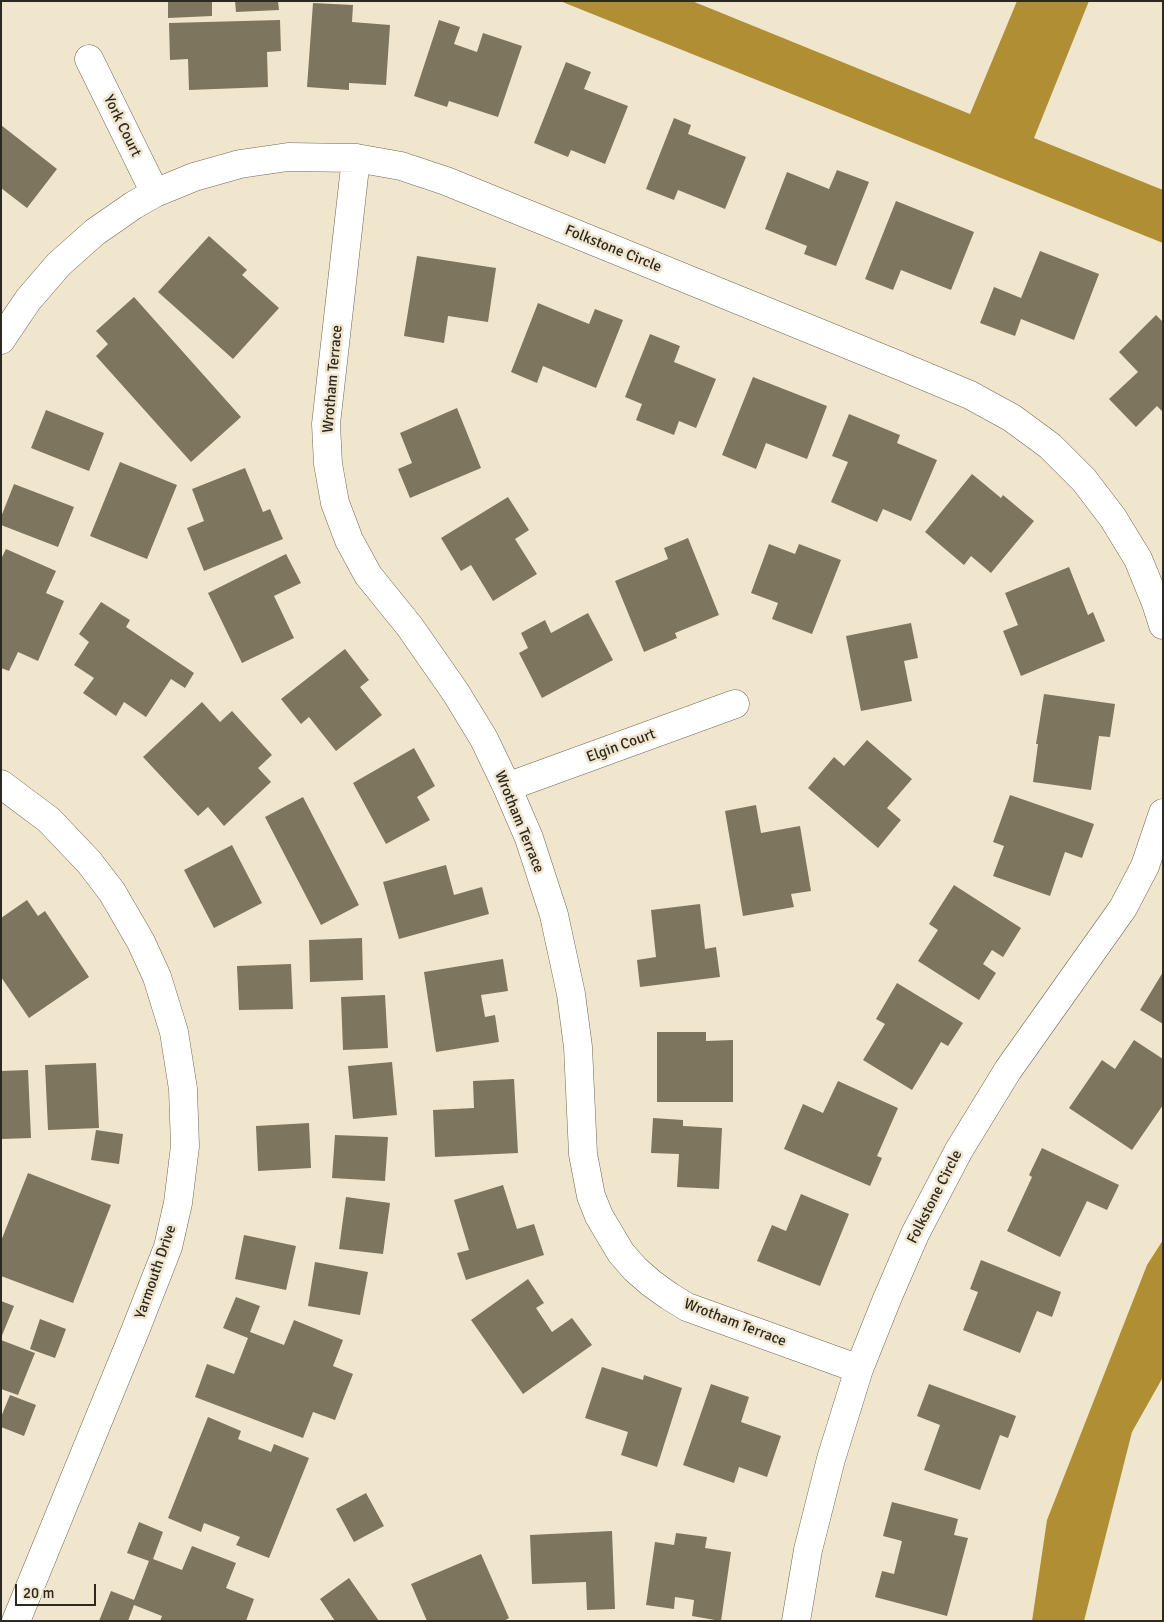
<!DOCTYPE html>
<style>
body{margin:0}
#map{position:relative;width:1164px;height:1622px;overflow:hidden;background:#f0e6ce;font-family:Signika,sans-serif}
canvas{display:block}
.frame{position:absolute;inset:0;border:2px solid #2d2920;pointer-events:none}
.scale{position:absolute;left:15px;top:1584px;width:81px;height:22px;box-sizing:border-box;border:2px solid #2d2920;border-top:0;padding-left:6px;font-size:15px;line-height:18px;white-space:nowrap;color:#2d2920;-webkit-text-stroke:4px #f0e6ce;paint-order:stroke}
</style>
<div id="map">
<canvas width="1164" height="1622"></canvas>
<div class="frame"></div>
<div class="scale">20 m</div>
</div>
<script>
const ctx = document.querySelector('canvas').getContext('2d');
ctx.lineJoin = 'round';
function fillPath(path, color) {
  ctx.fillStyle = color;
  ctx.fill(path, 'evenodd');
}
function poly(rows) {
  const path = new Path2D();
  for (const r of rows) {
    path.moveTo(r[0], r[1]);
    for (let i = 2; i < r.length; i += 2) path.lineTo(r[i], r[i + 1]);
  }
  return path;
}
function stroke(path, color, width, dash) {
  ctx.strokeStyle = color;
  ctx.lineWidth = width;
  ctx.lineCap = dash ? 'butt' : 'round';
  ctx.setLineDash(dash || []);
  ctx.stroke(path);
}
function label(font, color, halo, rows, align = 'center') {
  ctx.font = font + ' Signika,sans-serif';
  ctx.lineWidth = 5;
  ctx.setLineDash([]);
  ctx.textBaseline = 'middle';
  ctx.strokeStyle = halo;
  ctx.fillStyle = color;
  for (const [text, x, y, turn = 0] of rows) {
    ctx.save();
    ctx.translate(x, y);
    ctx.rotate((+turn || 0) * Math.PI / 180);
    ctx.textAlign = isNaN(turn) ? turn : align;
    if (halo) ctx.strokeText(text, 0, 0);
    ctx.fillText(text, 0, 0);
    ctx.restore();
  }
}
const water = poly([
 [560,1,692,1,970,114,1017,1,1089,1,1034,138,1163,190,1163,243],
 [1163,1240,1163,1377,1132,1432,1084,1621,1032,1621,1047,1520,1147,1265]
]);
const building = poly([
 [168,1,212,1,212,16,168,18],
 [235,1,278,1,279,10,236,12],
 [313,3,353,5,352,22,390,25,386,85,349,83,349,90,307,87],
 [280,20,281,51,267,52,268,87,189,90,188,59,170,60,169,23],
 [439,20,460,27,454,44,477,52,483,33,522,46,498,117,449,101,447,107,414,96],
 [566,62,591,72,584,89,628,106,605,164,571,150,568,157,534,143],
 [674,118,691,125,688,134,746,157,725,209,678,190,674,200,646,189],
 [1,125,57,169,27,208,1,188],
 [837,170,869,182,836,266,804,254,807,246,765,229,787,172,829,189],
 [896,201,974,232,951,290,901,270,893,290,865,279],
 [209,236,247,270,242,275,279,308,233,359,158,292],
 [1040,251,1099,274,1074,340,1021,319,1015,336,980,323,994,287,1021,298],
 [417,256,496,268,488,322,448,316,444,343,404,336],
 [134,297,241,417,191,462,96,356,108,344,96,331],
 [538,303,589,324,595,309,623,320,596,388,543,366,537,383,511,372],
 [1156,315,1163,322,1163,412,1157,406,1136,427,1109,399,1138,372,1119,352],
 [650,334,680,346,674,362,716,379,696,428,679,421,674,435,636,420,642,404,625,397],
 [753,377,827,406,807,459,766,443,756,469,722,455],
 [457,408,481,468,410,498,398,469,412,463,400,433],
 [46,410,104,433,89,471,31,448],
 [849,414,900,435,897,443,937,460,911,521,883,509,877,522,831,502,848,462,832,456],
 [120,462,177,485,147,559,90,536],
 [245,468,263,512,270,509,283,539,204,571,187,528,204,521,192,489],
 [972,474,1001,498,1003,495,1034,521,991,573,971,556,964,565,925,532],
 [14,484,74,507,58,547,1,525,1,517],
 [508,497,529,530,515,539,537,574,493,601,471,565,461,571,441,538],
 [688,538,719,615,675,633,677,638,644,652,615,581,668,559,664,548],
 [769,544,795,554,799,544,841,560,812,634,772,619,778,603,751,593],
 [6,549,56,571,46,593,64,601,38,661,18,652,9,671,1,668,1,559],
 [286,554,301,583,274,596,294,638,242,663,208,593],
 [1069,567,1088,615,1093,612,1105,641,1021,676,1003,631,1018,625,1005,593],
 [101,602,130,620,126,627,194,673,185,688,171,679,146,717,124,702,116,716,83,693,94,678,74,665,89,642,79,634],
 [588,613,613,660,542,698,519,653,528,648,521,633,545,620,551,633],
 [911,623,918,658,904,661,912,701,861,711,846,636],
 [345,649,369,680,360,687,382,715,336,751,309,717,301,724,281,699],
 [1044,694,1115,704,1110,737,1099,736,1091,790,1033,782,1038,744,1036,744],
 [202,702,220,722,232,711,272,755,258,768,271,782,224,826,208,807,198,816,143,757],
 [867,740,912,779,887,808,901,820,878,848,808,788,834,757,844,766],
 [414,748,435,786,417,797,430,820,386,844,353,783],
 [1010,795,1094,824,1082,858,1065,852,1050,896,993,876,1004,846,993,842],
 [303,797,359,905,321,925,265,817],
 [756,805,761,833,800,826,811,891,791,894,794,907,743,916,725,811],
 [232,845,262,903,214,928,184,870],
 [446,865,454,895,482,887,489,914,399,939,383,882],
 [954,885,1021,928,1003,957,992,950,983,964,996,973,979,1000,918,961,938,930,929,924],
 [27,900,38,916,45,911,89,977,29,1018,1,977,1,918],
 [700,904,705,949,716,947,720,977,640,987,637,960,656,957,651,910],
 [362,938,363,980,310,982,309,940],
 [503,959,508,991,481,995,485,1017,495,1015,499,1042,436,1052,424,972],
 [291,964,293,1009,239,1010,237,966],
 [1163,972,1163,1024,1140,1010],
 [897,983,963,1023,948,1046,941,1042,912,1090,863,1060,885,1024,876,1019],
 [385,995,388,1048,343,1050,341,997],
 [657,1032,706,1032,706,1041,733,1040,733,1102,657,1102],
 [1134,1040,1163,1059,1163,1105,1132,1150,1069,1108,1102,1060,1115,1069],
 [392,1062,397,1115,353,1119,348,1066],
 [96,1063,99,1128,48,1130,45,1065],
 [28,1070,31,1138,1,1139,1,1071],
 [514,1079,518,1153,435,1157,433,1110,474,1108,473,1081],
 [838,1081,898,1108,877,1156,882,1158,870,1186,784,1149,803,1104,823,1113],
 [653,1118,683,1120,683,1126,722,1128,719,1189,677,1187,679,1154,651,1153],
 [309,1123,311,1168,258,1171,256,1126],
 [96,1130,123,1134,119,1164,91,1160],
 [335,1135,388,1137,385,1181,332,1178],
 [1042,1148,1119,1185,1107,1210,1087,1201,1060,1257,1007,1231,1032,1177,1029,1175],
 [28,1173,111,1205,73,1303,1,1276,1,1241],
 [503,1185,517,1229,534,1224,544,1255,466,1280,457,1253,469,1250,454,1200],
 [801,1194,849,1214,820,1286,757,1261,772,1225,786,1231],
 [346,1197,390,1203,383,1254,339,1249],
 [244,1235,296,1246,286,1290,235,1279],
 [981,1260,1061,1292,1052,1317,1037,1311,1020,1353,963,1330,978,1292,970,1289],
 [315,1262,368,1272,360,1315,308,1306],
 [528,1279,544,1303,536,1308,552,1332,572,1318,592,1345,523,1394,471,1320],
 [236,1297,260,1306,250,1332,284,1345,294,1320,343,1340,333,1366,353,1374,335,1420,313,1412,303,1438,195,1397,207,1364,234,1374,248,1338,223,1328],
 [1,1301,14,1306,1,1338],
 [40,1319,66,1329,55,1358,30,1349],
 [1,1340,35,1353,18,1395,1,1389],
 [602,1367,643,1380,644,1375,682,1388,657,1467,621,1455,628,1432,585,1418],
 [711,1384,749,1397,741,1422,781,1436,767,1477,739,1467,734,1483,683,1465],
 [929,1384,1016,1416,1008,1438,1000,1435,980,1490,924,1470,940,1425,917,1416],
 [10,1395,36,1405,24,1436,1,1427,1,1417],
 [208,1417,241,1431,238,1439,271,1452,274,1444,309,1458,269,1558,236,1545,240,1537,204,1523,201,1532,168,1518],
 [366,1493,384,1526,354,1542,336,1509],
 [892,1502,958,1519,954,1535,968,1538,947,1616,875,1597,882,1571,894,1574,902,1541,883,1536],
 [139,1522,163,1532,153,1559,182,1570,192,1546,236,1563,226,1588,254,1599,246,1621,160,1621,162,1616,134,1605,128,1621,99,1621,111,1591,134,1600,149,1561,127,1553],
 [612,1531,615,1609,587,1610,586,1582,532,1584,530,1535],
 [676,1533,707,1537,705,1548,731,1552,721,1621,692,1616,694,1600,675,1597,674,1609,646,1605,655,1542,674,1545],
 [481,1554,509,1618,504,1621,427,1621,411,1584],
 [349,1578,379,1621,335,1621,320,1599]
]);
const minor = poly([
 [89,59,155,193],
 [356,158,326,424,328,464,335,503,349,540,368,575,410,627,456,693,484,739,507,787,529,838,554,915,571,994,578,1047,583,1154,591,1196,599,1216,621,1253,635,1269,651,1283,669,1296,687,1307,859,1369],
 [1,340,28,300,59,264,95,232,134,205,155,193,194,177,240,164,288,157,356,158,401,166,446,181,903,367,970,395,1012,418,1050,446,1084,480,1113,518,1138,559,1156,603,1163,625],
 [1,784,49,820,89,862,112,892,141,942,157,977,174,1032,183,1089,185,1146,178,1203,168,1247,135,1331,16,1621],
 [507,787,735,704],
 [796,1621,808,1550,831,1459,859,1369,887,1299,915,1234,959,1150,1008,1070,1123,908,1145,866,1163,813]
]);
const streetNames = [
 ["York Court",122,126,64],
 ["Folkstone Circle",613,249,22],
 ["Wrotham Terrace",333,379,-85],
 ["Elgin Court",621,746,-20],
 ["Wrotham Terrace",519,822,68],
 ["Folkstone Circle",935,1197,-63],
 ["Yarmouth Drive",156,1272,-71],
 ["Wrotham Terrace",735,1323,21]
];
fillPath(water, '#b08f34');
fillPath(building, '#7e755f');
stroke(minor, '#716853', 29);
stroke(minor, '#fff', 28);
label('15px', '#2d2920', '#f0e6ce', streetNames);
</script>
